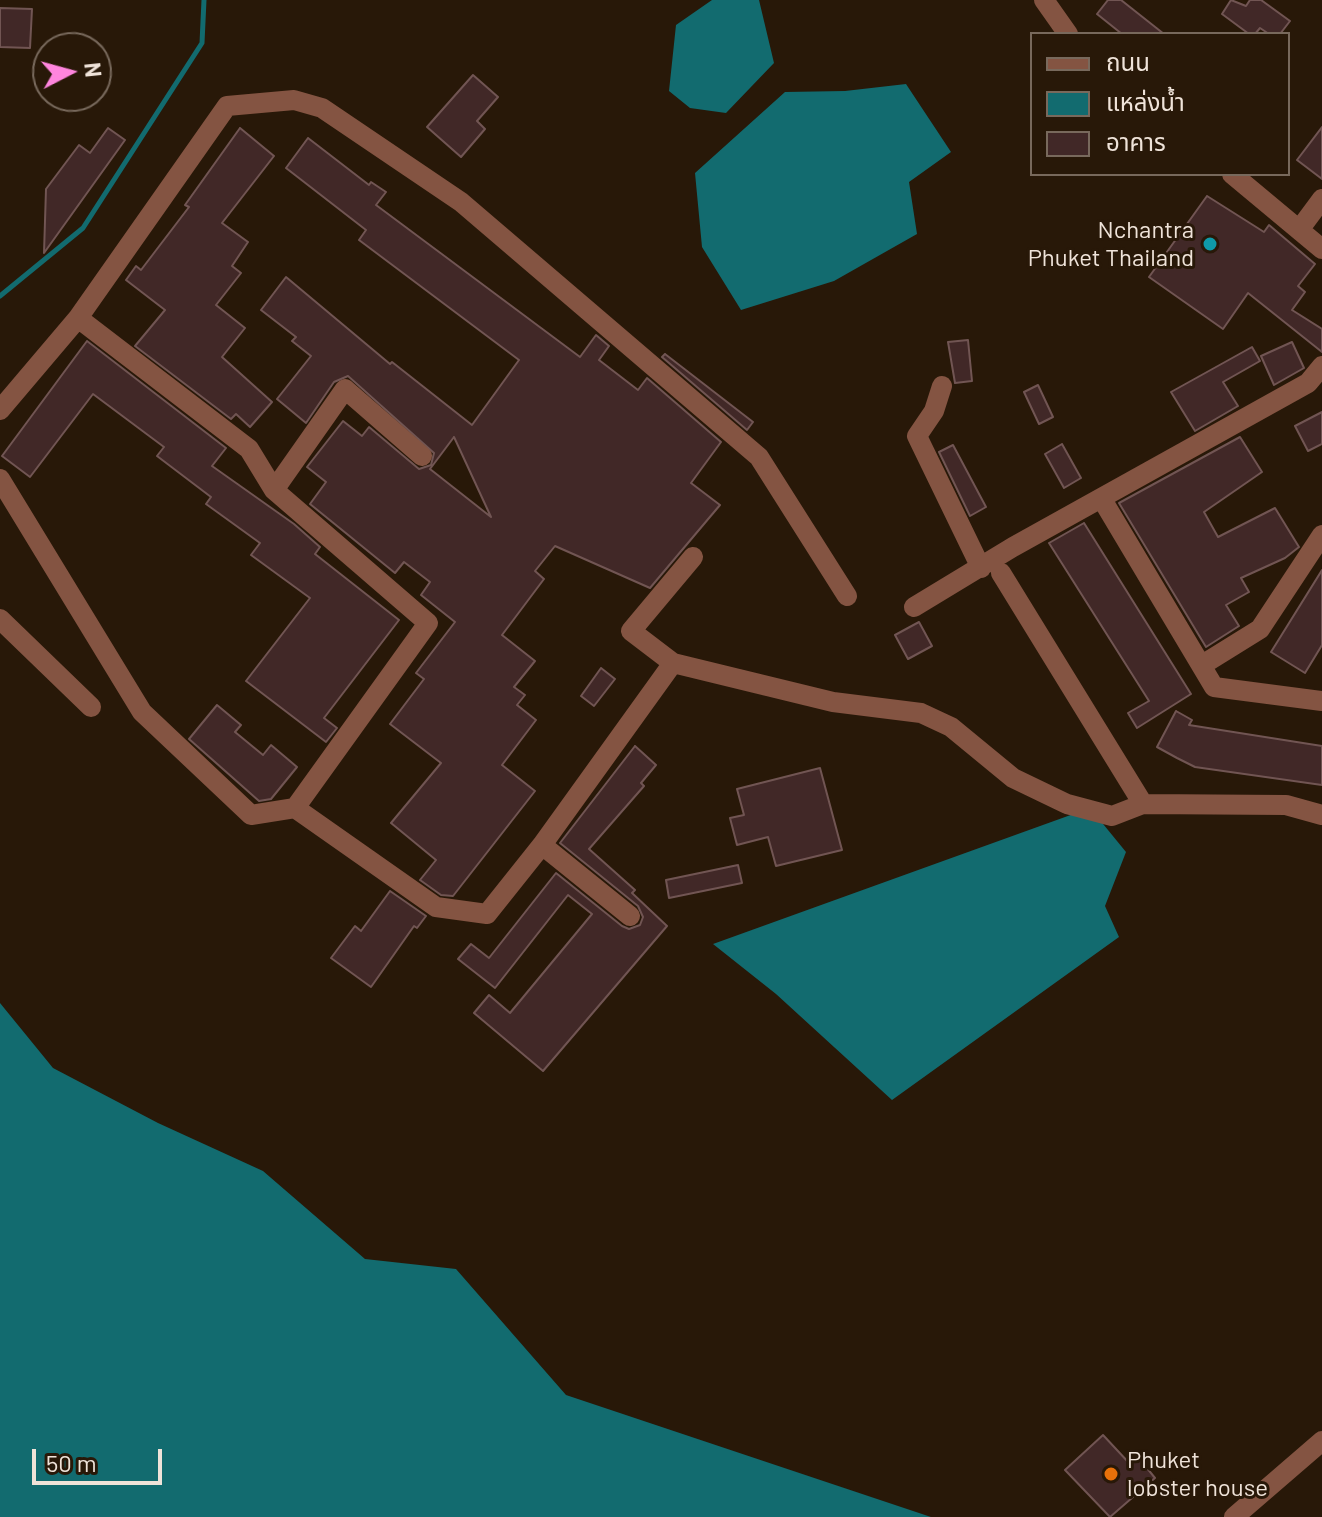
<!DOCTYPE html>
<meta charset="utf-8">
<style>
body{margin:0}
#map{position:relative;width:1322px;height:1517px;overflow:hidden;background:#281808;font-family:Barlow,"Noto Sans Thai",sans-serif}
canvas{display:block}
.legend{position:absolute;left:1030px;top:32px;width:260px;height:144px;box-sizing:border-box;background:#281808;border:2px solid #78695c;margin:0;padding:10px 14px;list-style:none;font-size:24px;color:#efe3d9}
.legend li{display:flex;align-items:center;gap:16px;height:40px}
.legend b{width:40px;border:2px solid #78695c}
.north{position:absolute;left:32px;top:32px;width:80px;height:80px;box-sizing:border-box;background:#281808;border:2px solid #78695c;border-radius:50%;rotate:84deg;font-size:22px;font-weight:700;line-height:32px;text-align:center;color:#efe3d9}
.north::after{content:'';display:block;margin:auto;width:28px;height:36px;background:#ff85de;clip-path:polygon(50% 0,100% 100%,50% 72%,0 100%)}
.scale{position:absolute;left:32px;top:1449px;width:130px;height:36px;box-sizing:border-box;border:4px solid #efe3d9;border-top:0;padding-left:10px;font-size:24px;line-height:28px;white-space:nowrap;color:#efe3d9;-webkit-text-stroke:6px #281808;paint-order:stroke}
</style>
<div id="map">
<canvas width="1322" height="1517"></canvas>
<ul class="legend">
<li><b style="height:10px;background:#845442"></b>ถนน</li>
<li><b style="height:22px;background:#126b6f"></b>แหล่งน้ำ</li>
<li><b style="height:22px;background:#412827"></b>อาคาร</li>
</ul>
<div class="north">N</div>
<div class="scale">50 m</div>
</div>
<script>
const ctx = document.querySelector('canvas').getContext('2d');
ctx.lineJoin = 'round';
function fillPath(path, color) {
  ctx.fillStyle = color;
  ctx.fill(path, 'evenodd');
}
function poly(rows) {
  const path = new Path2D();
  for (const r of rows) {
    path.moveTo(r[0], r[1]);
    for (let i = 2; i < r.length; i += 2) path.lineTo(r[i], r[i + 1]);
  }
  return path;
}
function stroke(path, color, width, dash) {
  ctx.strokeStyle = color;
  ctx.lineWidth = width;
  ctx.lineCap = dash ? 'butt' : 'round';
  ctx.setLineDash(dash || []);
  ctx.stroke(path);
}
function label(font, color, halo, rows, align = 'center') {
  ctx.font = font + ' Barlow,sans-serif';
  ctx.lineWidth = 6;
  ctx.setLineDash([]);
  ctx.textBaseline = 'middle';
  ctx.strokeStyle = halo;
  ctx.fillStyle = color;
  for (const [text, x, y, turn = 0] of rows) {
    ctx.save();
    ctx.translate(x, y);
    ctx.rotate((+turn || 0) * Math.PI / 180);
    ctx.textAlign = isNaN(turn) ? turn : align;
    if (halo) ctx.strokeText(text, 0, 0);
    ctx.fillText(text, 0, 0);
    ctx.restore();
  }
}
const water = poly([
 [712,0,759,0,774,63,726,113,690,108,669,91,676,25],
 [906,84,951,152,909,182,917,234,834,281,741,310,702,247,695,173,785,92,845,91],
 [1090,808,1126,852,1105,906,1119,937,892,1100,776,994,713,944],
 [0,1003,53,1068,158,1123,263,1171,365,1259,456,1269,566,1395,931,1517,0,1517]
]);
const stream = poly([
 [0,296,83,228,202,43,204,0]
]);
const building = poly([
 [1108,0,1121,0,1164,34,1122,34,1097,14,1108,0],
 [1231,0,1246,6,1250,0,1261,0,1290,21,1280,34,1269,34,1260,28,1255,34,1249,34,1222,14,1231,0],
 [0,8,32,9,30,48,0,47,0,8],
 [473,75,498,97,477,121,485,129,461,157,427,127,473,75],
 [1322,127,1322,179,1297,160,1322,127],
 [108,128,125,140,44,253,46,189,79,145,90,153,108,128],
 [240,128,274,156,222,223,248,242,232,266,241,273,216,305,245,328,222,357,272,402,250,427,236,414,231,419,135,346,165,310,126,280,136,266,141,270,189,207,185,205,240,128],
 [308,138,369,185,371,182,386,192,376,205,580,357,596,335,609,346,599,360,638,390,647,378,721,442,691,483,720,505,650,588,555,546,535,571,544,579,502,635,535,661,514,687,525,695,517,705,536,720,502,765,535,791,453,896,441,895,420,880,436,860,391,823,441,763,390,724,424,679,416,673,455,622,421,595,430,582,404,562,395,573,310,504,326,482,307,467,343,421,362,436,369,427,419,469,431,465,434,453,348,376,334,382,306,423,277,399,311,356,292,341,296,337,261,310,286,277,390,364,392,362,472,425,519,360,359,240,366,230,286,168,308,138],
 [454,437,491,517,430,469,454,437],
 [1207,196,1264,232,1269,225,1315,264,1298,286,1305,292,1292,310,1322,329,1322,352,1248,293,1223,329,1149,277,1207,196],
 [968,340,972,381,955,383,948,342,968,340],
 [87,341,226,448,212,466,294,524,320,547,315,554,399,620,324,718,337,728,326,742,246,681,310,598,251,555,260,543,206,504,211,497,157,456,164,447,93,394,30,477,2,456,87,341],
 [1292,342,1304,368,1274,385,1261,356,1292,342],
 [1252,347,1260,361,1223,382,1238,406,1195,431,1171,392,1252,347],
 [665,354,753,422,747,430,662,357,665,354],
 [1038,385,1053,417,1039,424,1024,392,1038,385],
 [1322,412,1322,444,1308,451,1295,426,1322,412],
 [1240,437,1262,472,1204,512,1218,537,1275,508,1299,547,1285,558,1241,578,1249,592,1226,605,1239,626,1206,647,1119,503,1240,437],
 [1062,444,1081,478,1064,488,1045,454,1062,444],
 [953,445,986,507,970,516,939,452,953,445],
 [1084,523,1191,694,1137,728,1128,713,1149,701,1049,543,1084,523],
 [1322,570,1322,645,1305,673,1271,652,1322,570],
 [919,622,932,646,908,659,895,635,919,622],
 [601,668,615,679,594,706,581,696,601,668],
 [217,705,241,725,235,732,263,755,271,745,297,767,271,799,259,801,189,739,217,705],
 [1176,711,1192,720,1189,725,1322,746,1322,785,1195,767,1177,758,1157,747,1176,711],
 [635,746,656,765,641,783,644,786,589,849,635,890,632,893,667,926,543,1071,474,1013,489,995,510,1013,592,914,568,895,495,988,458,959,471,944,489,958,556,873,622,926,629,929,640,925,643,917,638,906,560,843,635,746],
 [820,768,842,850,776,866,768,837,737,845,730,818,744,815,737,789,820,768],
 [738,865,742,883,669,898,666,880,738,865],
 [390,891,426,916,417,928,414,926,371,987,331,958,355,926,361,931,390,891],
 [1103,1435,1130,1464,1138,1457,1155,1478,1110,1517,1065,1470,1103,1435]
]);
const minor = poly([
 [1044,0,1068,34],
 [1232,174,1322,249],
 [1299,230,1322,199],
 [942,386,934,411,917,436,981,568],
 [0,410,78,318],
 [0,479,142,712,251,815,295,808],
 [274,490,345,389,422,456],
 [1106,506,1214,687,1322,701],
 [1001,573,1143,804,1286,805,1322,815],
 [847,596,759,457,461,202,322,108,294,100,227,106,78,318,249,449,274,490,428,623,295,808,436,907,487,914,542,845,673,663,833,702,921,713,951,727,1013,778,1067,804,1112,816,1143,804],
 [914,607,1013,547,1308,383,1322,366],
 [0,619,91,707],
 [673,663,631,631,693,557],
 [1202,665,1260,629,1322,535],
 [542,845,630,916],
 [1234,1517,1322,1441]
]);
const markers = [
 [1210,244,8,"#0f9aa8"],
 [1111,1474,8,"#e8710a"]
];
const poiNames = [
 ["Nchantra",1194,230],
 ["Phuket Thailand",1194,258],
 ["Phuket",1127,1460,"left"],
 ["lobster house",1127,1488,"left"]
];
fillPath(water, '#126b6f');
stroke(stream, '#126b6f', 5);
fillPath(building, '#412827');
stroke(building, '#715553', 2);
stroke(minor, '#845442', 20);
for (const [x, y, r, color] of markers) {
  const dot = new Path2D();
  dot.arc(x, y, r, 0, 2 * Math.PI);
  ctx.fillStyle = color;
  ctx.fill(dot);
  stroke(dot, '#281808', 3);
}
label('24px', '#efe3d9', '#281808', poiNames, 'right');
</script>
